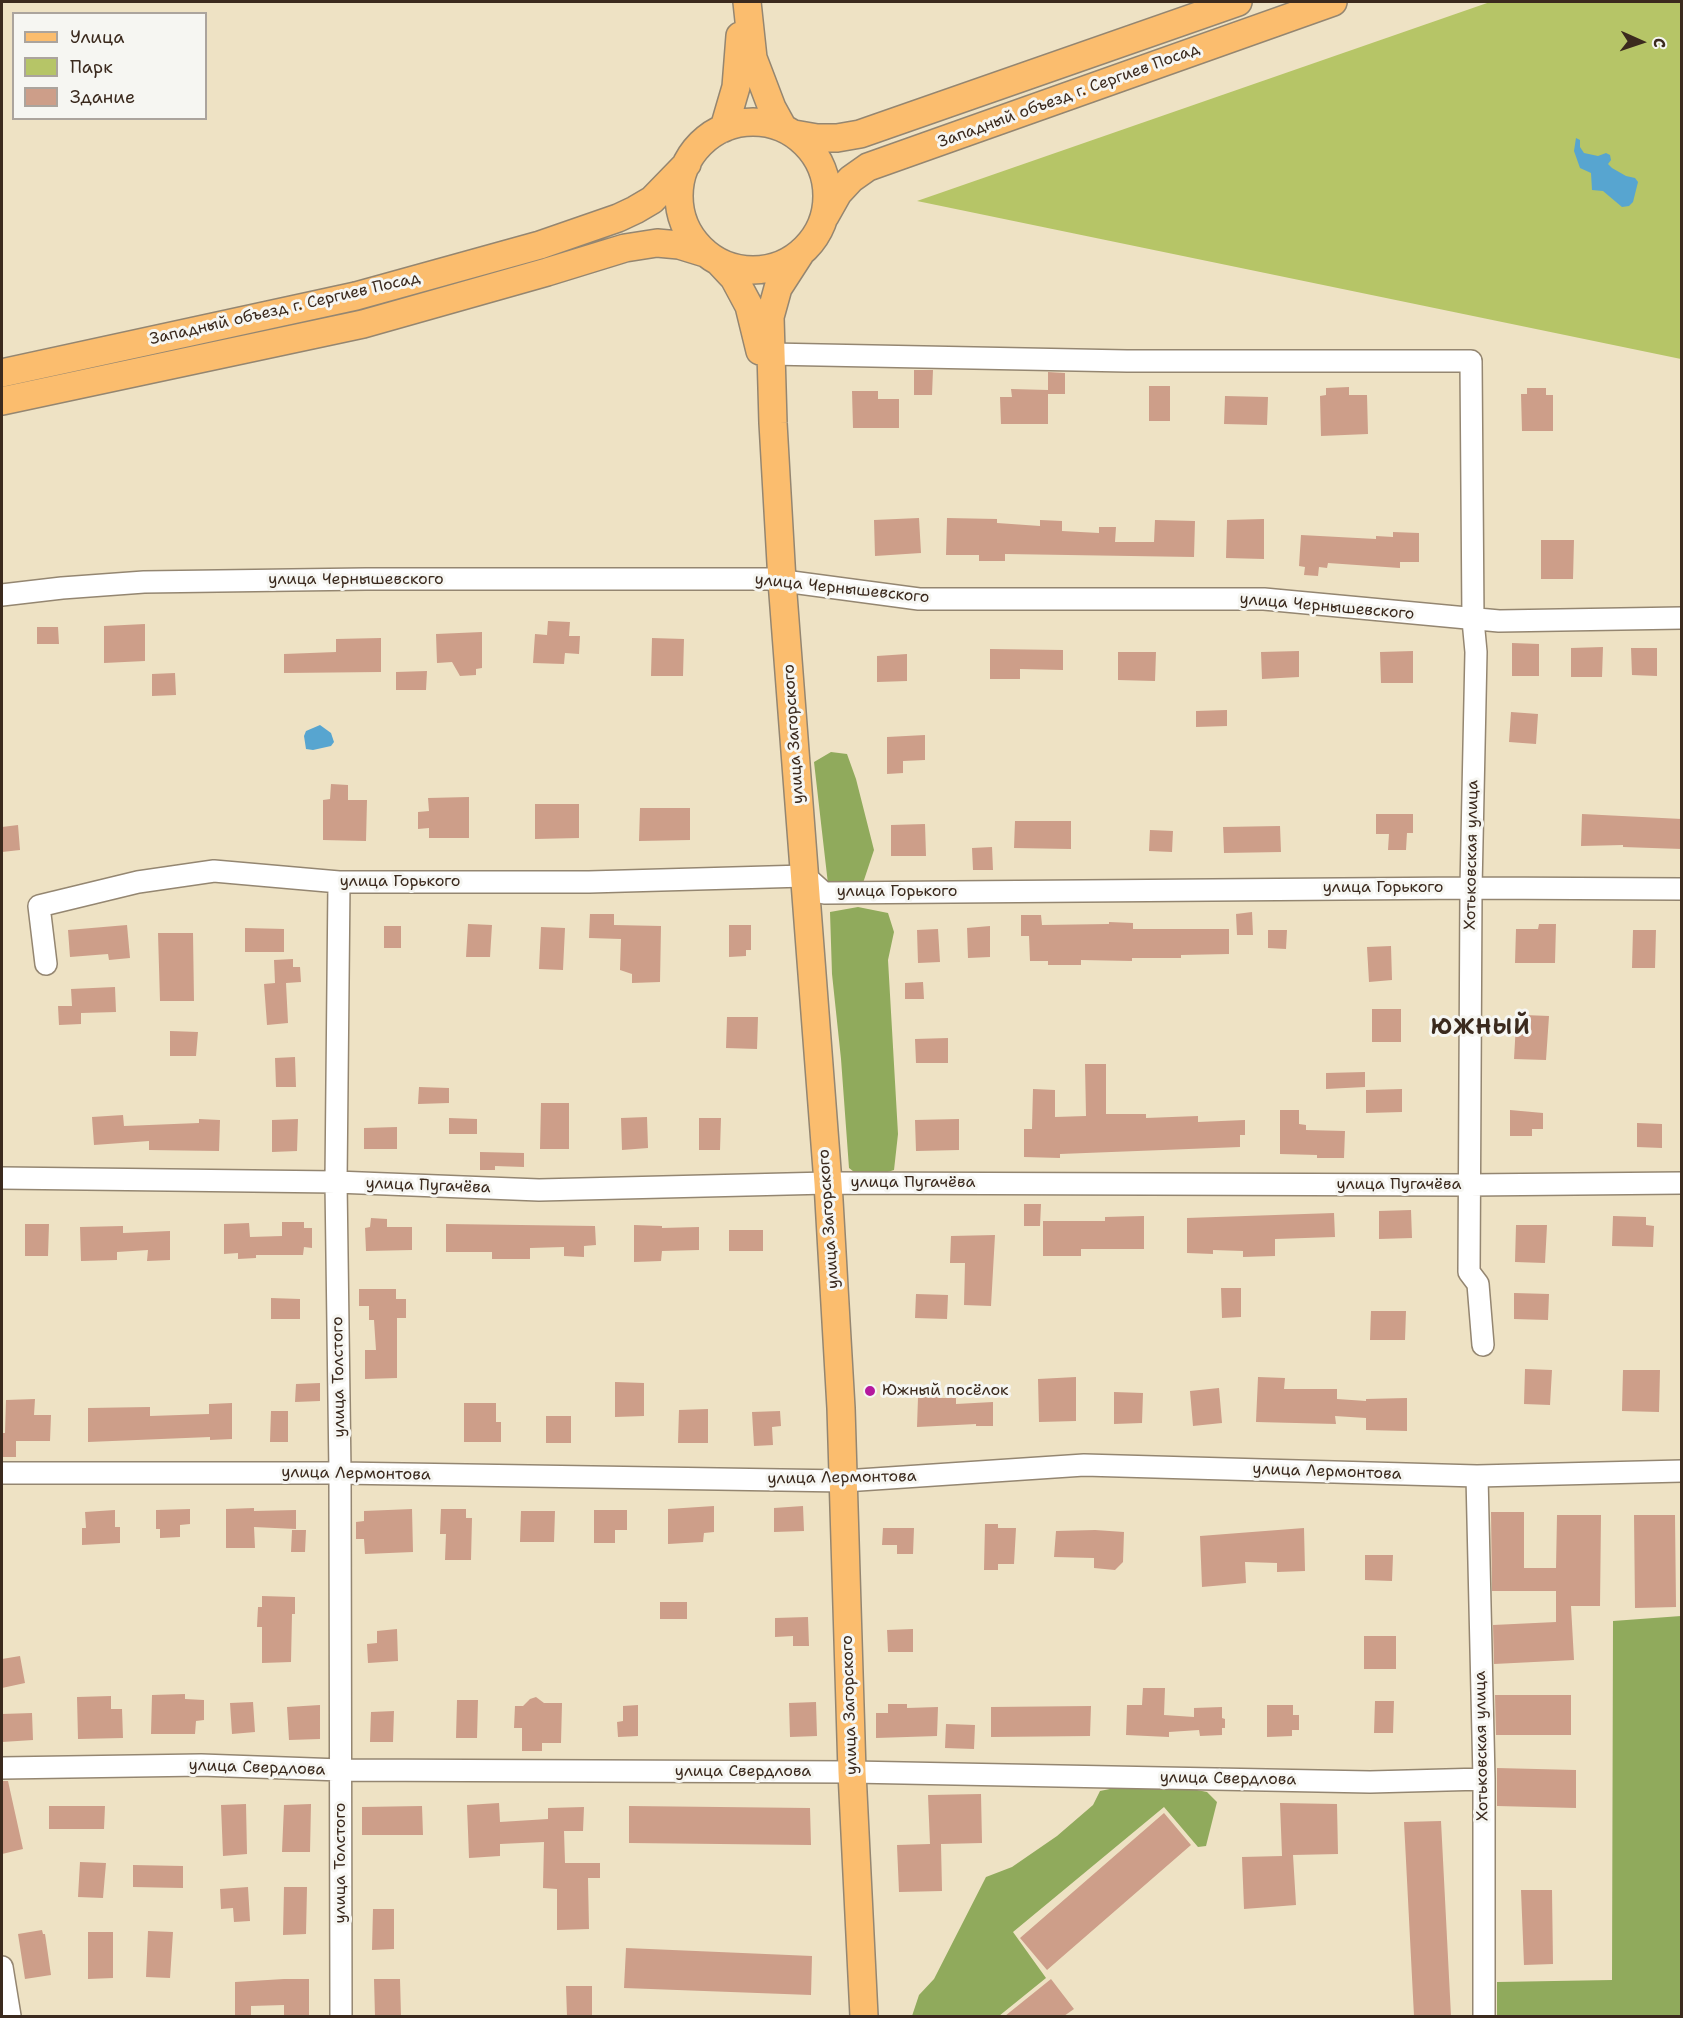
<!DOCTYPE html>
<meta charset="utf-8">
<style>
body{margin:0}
#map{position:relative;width:1683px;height:2018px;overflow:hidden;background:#eee2c4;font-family:"Shantell Sans",sans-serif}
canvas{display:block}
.frame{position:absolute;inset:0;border:3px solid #3b2a1e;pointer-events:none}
.legend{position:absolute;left:12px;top:12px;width:195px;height:108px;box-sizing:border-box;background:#f6f6f2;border:2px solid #aba49d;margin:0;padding:8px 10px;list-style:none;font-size:18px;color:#3b2a1e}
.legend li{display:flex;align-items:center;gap:12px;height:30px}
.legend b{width:30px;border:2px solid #aba49d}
.north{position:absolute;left:1611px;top:12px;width:60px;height:60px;-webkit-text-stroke:4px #f6f6f2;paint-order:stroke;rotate:93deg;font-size:16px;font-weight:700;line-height:24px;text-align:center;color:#3b2a1e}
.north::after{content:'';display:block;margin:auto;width:21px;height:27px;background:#3b2a1e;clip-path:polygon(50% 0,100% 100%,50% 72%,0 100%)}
</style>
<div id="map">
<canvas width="1683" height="2018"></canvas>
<div class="frame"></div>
<ul class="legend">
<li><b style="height:8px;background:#fbbd6e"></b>Улица</li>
<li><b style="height:16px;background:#b6c567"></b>Парк</li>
<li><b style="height:16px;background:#cd9e89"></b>Здание</li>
</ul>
<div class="north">С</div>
</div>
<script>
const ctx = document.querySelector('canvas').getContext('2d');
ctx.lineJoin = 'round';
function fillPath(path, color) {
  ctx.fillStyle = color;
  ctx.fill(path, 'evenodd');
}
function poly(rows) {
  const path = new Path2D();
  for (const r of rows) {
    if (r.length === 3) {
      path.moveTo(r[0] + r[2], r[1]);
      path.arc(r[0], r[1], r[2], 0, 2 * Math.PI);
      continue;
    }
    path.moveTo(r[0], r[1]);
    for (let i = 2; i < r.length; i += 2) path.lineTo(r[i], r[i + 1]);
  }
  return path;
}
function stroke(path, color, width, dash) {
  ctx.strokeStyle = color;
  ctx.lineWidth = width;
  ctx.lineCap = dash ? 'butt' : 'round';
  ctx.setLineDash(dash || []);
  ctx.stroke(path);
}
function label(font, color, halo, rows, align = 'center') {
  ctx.font = font + ' "Shantell Sans",sans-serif';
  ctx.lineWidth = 6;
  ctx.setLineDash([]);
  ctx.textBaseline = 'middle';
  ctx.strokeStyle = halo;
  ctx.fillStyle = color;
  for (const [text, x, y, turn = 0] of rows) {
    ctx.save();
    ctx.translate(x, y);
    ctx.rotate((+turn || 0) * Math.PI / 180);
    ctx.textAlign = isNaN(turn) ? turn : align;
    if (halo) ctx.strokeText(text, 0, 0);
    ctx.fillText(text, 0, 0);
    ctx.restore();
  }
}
const green = poly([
 [1490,2,1681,2,1681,359,917,201]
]);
const forest = poly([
 [831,752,847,754,856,779,874,850,863,883,828,884,814,762],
 [858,907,888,913,894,932,888,960,898,1134,894,1170,881,1174,858,1175,849,1168,841,1059,832,974,830,912],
 [1681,1616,1681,2016,1497,2016,1497,1982,1612,1980,1613,1621],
 [1129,1785,1182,1787,1207,1792,1217,1802,1206,1846,1198,1847,1164,1807,1013,1932,1046,1978,999,2016,912,2016,919,1995,934,1979,986,1877,1012,1867,1057,1836,1093,1805,1100,1791]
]);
const water = poly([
 [1576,138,1580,140,1580,147,1584,153,1598,156,1606,153,1610,155,1611,160,1608,164,1612,168,1626,176,1635,178,1638,182,1633,202,1629,206,1622,207,1603,191,1592,190,1591,173,1580,168,1574,151],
 [320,725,331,733,334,742,331,746,313,750,306,749,304,736,306,731]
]);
const building = poly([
 [914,370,933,370,932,395,914,395],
 [1048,372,1065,373,1065,394,1048,394,1048,424,1001,424,1000,397,1012,397,1011,389,1048,390],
 [1149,386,1170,386,1170,421,1149,421],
 [1349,387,1349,395,1367,395,1368,434,1321,436,1320,396,1326,395,1326,388],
 [1527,388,1546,388,1546,395,1553,395,1553,431,1522,431,1521,394,1527,394],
 [852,391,878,391,878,399,899,399,899,428,853,428],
 [1225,396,1268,397,1267,425,1224,424],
 [919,518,921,553,875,556,874,520],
 [947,518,997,519,997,523,1040,526,1040,520,1062,521,1062,531,1099,533,1099,527,1116,527,1115,542,1154,542,1155,520,1195,521,1194,557,1005,554,1005,561,979,561,979,555,946,555],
 [1264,519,1264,559,1226,558,1227,520],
 [1393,532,1419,533,1419,562,1400,562,1400,568,1328,563,1327,568,1319,567,1318,576,1304,575,1305,567,1299,566,1301,535,1376,539,1376,536,1393,537],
 [1541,540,1574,540,1573,579,1541,579],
 [548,621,570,622,569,636,580,636,579,654,565,653,564,664,533,663,535,634,547,635],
 [145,624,145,661,104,663,104,626],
 [37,627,58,627,59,644,37,644],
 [482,632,482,668,476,669,476,675,460,676,452,662,437,663,436,634],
 [381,638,381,672,284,673,284,654,336,652,336,639],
 [652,638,684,639,683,676,651,676],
 [1512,643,1539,644,1539,676,1512,676],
 [1603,647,1602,677,1571,677,1571,648],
 [1631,648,1657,648,1657,676,1632,675],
 [990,649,1063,650,1063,670,1020,669,1020,679,990,679],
 [1299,651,1299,677,1262,679,1261,652],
 [1413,651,1413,683,1381,683,1380,652],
 [1118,652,1156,652,1155,681,1118,680],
 [907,654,907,681,877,682,877,656],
 [427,671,426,690,396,690,396,672],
 [175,673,176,695,152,696,152,674],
 [1227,710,1227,726,1196,727,1196,711],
 [1511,712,1538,714,1536,744,1509,742],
 [925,735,925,760,903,761,903,773,887,774,887,737],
 [331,784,348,785,348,800,367,800,366,841,323,840,323,800,330,799],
 [469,797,469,838,429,838,429,828,418,829,418,812,429,811,428,798],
 [535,804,579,804,579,838,535,839],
 [640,808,690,808,690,840,639,841],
 [1376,814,1413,814,1413,833,1407,833,1406,850,1388,850,1389,834,1376,834],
 [1582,814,1682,819,1682,849,1623,847,1623,845,1581,846],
 [1015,821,1071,821,1071,849,1014,848],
 [925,824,926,856,891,856,891,825],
 [18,825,20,850,2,852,2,827],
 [1280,826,1281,852,1224,853,1223,827],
 [1150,830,1173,831,1172,852,1149,851],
 [992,847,993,870,973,870,972,848],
 [1252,912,1253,935,1237,935,1236,914],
 [590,914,614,914,614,925,661,926,660,982,632,983,632,974,620,970,621,939,589,938],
 [1021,915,1041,915,1042,925,1109,924,1109,922,1133,923,1133,929,1229,929,1229,954,1181,955,1181,958,1132,958,1132,961,1081,960,1081,965,1048,965,1048,961,1030,961,1029,936,1021,936],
 [468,924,492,925,490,957,466,957],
 [1539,924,1556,924,1555,963,1515,963,1516,929,1538,929],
 [127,925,130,958,109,960,108,954,70,957,68,930],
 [729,925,751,925,751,950,746,950,746,956,729,957],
 [384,926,401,926,401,948,384,948],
 [990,926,990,957,968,958,967,928],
 [541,927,565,928,563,970,539,969],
 [245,928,284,929,284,952,245,952],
 [938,929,940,962,918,963,917,930],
 [1268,930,1287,930,1286,949,1268,948],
 [1633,930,1656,930,1655,968,1632,968],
 [158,933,193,933,194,1001,160,1001],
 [1391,946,1392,980,1369,982,1367,947],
 [293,959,293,967,300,967,301,982,286,983,288,1023,267,1025,264,984,275,983,274,960],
 [923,982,924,999,905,999,905,983],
 [115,987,116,1012,81,1013,81,1024,59,1025,58,1006,72,1006,71,989],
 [1372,1009,1401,1009,1401,1042,1372,1042],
 [1524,1015,1549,1016,1546,1060,1514,1059,1516,1024,1523,1024],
 [727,1017,758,1017,757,1049,726,1048],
 [170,1031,198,1032,196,1056,170,1056],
 [948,1038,948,1063,916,1063,915,1039],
 [295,1057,296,1087,276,1087,275,1058],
 [1085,1064,1106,1064,1106,1114,1146,1114,1146,1118,1198,1116,1198,1122,1245,1120,1245,1135,1240,1135,1240,1147,1060,1154,1060,1158,1024,1157,1024,1129,1032,1129,1033,1089,1055,1090,1055,1117,1086,1116],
 [1365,1072,1365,1087,1326,1089,1326,1073],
 [419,1087,449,1088,449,1103,418,1104],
 [1402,1089,1402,1112,1366,1113,1366,1090],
 [541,1103,569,1103,569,1149,540,1149],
 [1280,1110,1299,1110,1299,1124,1306,1125,1306,1130,1345,1131,1344,1158,1317,1158,1317,1155,1280,1154],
 [1510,1110,1543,1113,1543,1129,1532,1129,1532,1136,1510,1136],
 [123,1115,124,1126,199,1123,199,1119,220,1120,219,1151,149,1150,149,1141,94,1145,92,1117],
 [647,1117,648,1148,622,1150,621,1118],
 [449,1118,477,1119,477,1134,449,1134],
 [699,1118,721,1118,720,1150,699,1150],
 [298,1119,297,1151,272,1152,272,1120],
 [959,1119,959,1150,916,1151,915,1120],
 [1637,1123,1662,1124,1662,1148,1637,1147],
 [397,1127,397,1149,364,1149,364,1128],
 [480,1152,524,1153,524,1167,495,1166,495,1170,480,1170],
 [1024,1204,1041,1204,1040,1226,1024,1226],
 [1411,1210,1412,1238,1379,1239,1379,1211],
 [1334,1213,1335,1237,1275,1239,1275,1256,1243,1257,1243,1251,1213,1250,1213,1254,1187,1253,1187,1218],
 [1144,1216,1144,1249,1081,1249,1081,1256,1043,1256,1043,1221,1105,1221,1105,1217],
 [1613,1216,1646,1217,1646,1225,1654,1226,1653,1247,1612,1246],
 [371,1218,387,1219,387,1227,412,1227,412,1250,366,1251,365,1228,370,1227],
 [282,1222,304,1222,304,1228,312,1228,312,1248,304,1247,303,1255,256,1255,256,1258,238,1259,238,1253,224,1254,224,1224,249,1223,250,1237,282,1236],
 [25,1224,49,1224,48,1256,25,1256],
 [446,1224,595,1226,596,1245,584,1246,584,1257,564,1256,564,1247,530,1248,530,1259,492,1259,492,1252,446,1252],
 [634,1225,662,1226,662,1228,699,1227,699,1250,662,1251,661,1261,634,1262],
 [1516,1225,1547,1225,1545,1263,1515,1262],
 [123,1226,123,1233,170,1231,170,1260,147,1261,148,1250,117,1252,117,1260,81,1261,80,1227],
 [729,1230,763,1230,763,1251,729,1251],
 [995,1235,991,1306,964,1305,965,1263,950,1263,951,1236],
 [1221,1288,1241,1288,1241,1317,1222,1318],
 [359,1289,396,1289,396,1299,406,1299,406,1318,397,1318,397,1378,365,1379,365,1350,376,1350,374,1320,369,1320,369,1306,359,1306],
 [1514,1293,1549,1294,1548,1320,1514,1319],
 [916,1294,948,1295,947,1319,915,1318],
 [271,1298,300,1299,300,1319,271,1319],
 [1371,1311,1406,1311,1405,1340,1370,1340],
 [1525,1369,1552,1370,1550,1405,1524,1404],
 [1623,1370,1660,1370,1659,1412,1622,1411],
 [1076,1377,1076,1421,1039,1422,1038,1379],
 [1258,1377,1285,1378,1284,1389,1337,1389,1337,1399,1366,1401,1366,1399,1407,1398,1407,1431,1366,1430,1366,1418,1335,1416,1336,1424,1256,1422],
 [615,1382,644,1383,644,1416,615,1417],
 [320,1383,320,1401,295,1402,296,1384],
 [1219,1388,1222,1423,1193,1426,1190,1391],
 [923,1390,939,1390,939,1398,956,1398,956,1404,993,1402,993,1426,976,1426,976,1424,917,1427,918,1398,923,1398],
 [1114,1392,1143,1393,1142,1423,1114,1424],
 [35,1399,34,1415,51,1415,50,1441,16,1441,16,1457,2,1457,2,1433,5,1433,6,1400],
 [232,1403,232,1439,210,1440,210,1437,88,1442,88,1408,150,1407,150,1416,209,1414,209,1404],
 [464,1403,496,1403,496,1422,501,1422,501,1442,464,1442],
 [708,1409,708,1443,678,1443,679,1410],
 [271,1411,288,1411,288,1442,270,1442],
 [780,1411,781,1426,772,1427,773,1445,754,1446,752,1412],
 [546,1416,571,1416,571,1443,546,1443],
 [714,1506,714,1532,704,1533,703,1542,668,1544,668,1509],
 [803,1506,804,1531,774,1532,774,1508],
 [254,1508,254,1511,296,1510,296,1529,254,1527,255,1548,226,1548,226,1509],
 [190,1509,190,1524,180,1525,180,1537,160,1538,160,1529,156,1529,156,1510],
 [412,1509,413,1552,365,1554,364,1539,356,1539,356,1522,364,1521,364,1511],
 [441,1509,466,1509,466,1518,472,1518,471,1560,445,1560,446,1534,440,1534],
 [115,1510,115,1527,120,1527,120,1543,82,1545,82,1528,86,1528,85,1512],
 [594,1510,627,1510,627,1530,615,1530,615,1543,594,1543],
 [521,1511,555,1511,554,1542,520,1542],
 [1491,1512,1524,1512,1524,1568,1556,1568,1557,1515,1601,1515,1600,1606,1571,1606,1574,1660,1494,1664,1493,1625,1556,1622,1556,1591,1492,1591],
 [1634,1515,1675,1515,1676,1607,1635,1608],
 [985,1524,998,1524,998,1528,1016,1528,1014,1564,998,1564,998,1570,984,1570],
 [883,1528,914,1528,913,1554,897,1554,897,1545,882,1545],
 [1304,1528,1305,1571,1277,1572,1277,1563,1245,1562,1246,1583,1202,1587,1200,1536],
 [292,1530,306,1530,305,1552,291,1552],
 [1095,1530,1124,1532,1123,1562,1115,1570,1094,1568,1094,1558,1054,1557,1056,1531],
 [1365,1555,1393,1555,1392,1581,1365,1580],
 [262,1596,295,1597,295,1614,292,1614,291,1662,262,1663,262,1627,257,1627,258,1607,262,1607],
 [660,1602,687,1602,687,1619,660,1619],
 [808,1617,809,1646,793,1646,793,1636,775,1637,775,1618],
 [397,1629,398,1661,368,1663,367,1644,377,1643,377,1631],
 [913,1629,913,1652,888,1652,887,1630],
 [1364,1636,1396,1636,1396,1669,1364,1669],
 [20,1656,25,1683,2,1688,2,1659],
 [1143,1688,1165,1688,1164,1715,1194,1717,1194,1708,1222,1707,1222,1718,1225,1719,1225,1728,1222,1728,1222,1735,1200,1736,1199,1730,1169,1732,1169,1737,1126,1735,1127,1705,1142,1705],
 [185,1694,185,1699,204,1700,204,1720,196,1721,195,1734,151,1734,152,1695],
 [1495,1695,1571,1695,1571,1735,1496,1735],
 [111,1696,111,1709,122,1709,123,1738,78,1739,77,1697],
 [536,1697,544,1703,562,1703,561,1743,542,1743,542,1751,522,1751,522,1728,514,1728,515,1706,523,1706,530,1699],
 [457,1700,478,1700,477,1738,456,1738],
 [1375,1701,1394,1701,1393,1733,1374,1733],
 [253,1702,255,1732,232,1734,230,1703],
 [816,1702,817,1736,790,1737,789,1703],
 [888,1704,907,1704,907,1708,938,1707,937,1736,876,1738,876,1713,888,1713],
 [320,1705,320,1739,289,1740,287,1707],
 [638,1705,638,1736,618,1737,617,1722,623,1721,623,1706],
 [1267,1705,1293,1705,1293,1715,1299,1715,1299,1730,1292,1730,1292,1736,1267,1737],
 [1091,1706,1090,1736,991,1737,991,1707],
 [394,1711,393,1742,370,1742,371,1712],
 [32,1713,33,1740,2,1742,2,1714],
 [946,1724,975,1725,974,1749,945,1748],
 [1497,1768,1576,1770,1576,1808,1497,1806],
 [2,1781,8,1781,23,1849,2,1854],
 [981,1794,982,1843,941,1844,942,1891,899,1892,897,1845,930,1844,928,1795],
 [499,1803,500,1822,548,1819,548,1808,584,1807,583,1831,564,1831,565,1863,600,1863,600,1878,588,1878,589,1929,557,1930,557,1889,543,1888,544,1842,500,1844,500,1856,469,1858,467,1805],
 [1280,1803,1337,1804,1338,1854,1293,1855,1296,1905,1244,1909,1242,1857,1282,1856],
 [246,1804,247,1854,223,1856,221,1805],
 [311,1804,310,1852,282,1852,284,1805],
 [49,1806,105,1806,104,1829,49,1829],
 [422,1806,423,1835,362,1835,362,1807],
 [629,1806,810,1808,811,1845,629,1843],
 [1164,1813,1191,1845,1047,1970,1020,1938],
 [1441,1821,1451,2016,1414,2016,1404,1822],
 [80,1862,106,1863,103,1898,78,1897],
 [133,1865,183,1866,183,1888,133,1887],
 [248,1887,250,1921,234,1922,233,1908,221,1909,220,1889],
 [284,1887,307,1887,306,1934,283,1935],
 [1521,1890,1552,1890,1553,1964,1524,1965],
 [373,1909,394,1909,394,1949,372,1950],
 [42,1930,43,1934,45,1934,51,1975,25,1979,18,1934],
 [148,1931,173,1932,170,1978,146,1977],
 [88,1932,113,1932,113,1978,88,1979],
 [626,1948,812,1956,811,1995,624,1988],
 [284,1979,309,1979,309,2016,284,2016,284,2005,251,2006,251,2016,235,2016,235,1982],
 [374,1979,400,1979,401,2016,375,2016],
 [1051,1979,1074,2009,1064,2016,1005,2016],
 [566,1986,592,1986,592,2016,567,2016]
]);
const minor = poly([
 [770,354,1127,361,1471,361,1473,620,1476,652,1471,888,1469,1272,1478,1284,1483,1345],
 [2,595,62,588,144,582,366,579,769,579,919,599,1264,599,1499,621,1682,618],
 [339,882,336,1182,340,1473,341,2016],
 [46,964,39,906,138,882,214,871,339,882,589,882,805,876,824,893,1471,888,1682,889],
 [2,1178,336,1182,539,1190,828,1183,1469,1185,1682,1183],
 [2,1473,340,1473,844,1481,1084,1465,1477,1476,1682,1471],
 [1477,1476,1484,1779,1484,2016],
 [2,1768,201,1765,341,1770,852,1772,1370,1782,1484,1779],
 [2,1967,10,2016]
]);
const major = poly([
 [747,2,753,58,772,108,783,128],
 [753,196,74],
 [724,128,736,87,740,36],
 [794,134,817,138,837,138,860,134,1238,2],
 [825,216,838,193,851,179,868,167,1333,2],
 [800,254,778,288,770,317,773,423,782,581,828,1183,841,1408,852,1772,864,2016],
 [719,262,734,278,749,306,760,351],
 [2,373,356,296,540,245,618,218,635,210,652,200,687,164],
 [2,401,363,324,547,272,625,248,657,243,679,245,705,253]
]);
const markers = [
 [870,1391,6,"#b5179e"]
];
const streetNames = [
 ["Западный объезд г. Сергиев Посад",1069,96,-20],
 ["Западный объезд г. Сергиев Посад",285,309,-13],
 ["улица Чернышевского",356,580],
 ["улица Чернышевского",842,589,6],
 ["улица Чернышевского",1327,607,5],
 ["улица Загорского",794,734,-94],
 ["Хотьковская улица",1472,855,-89],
 ["улица Горького",400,882],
 ["улица Горького",1383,888],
 ["улица Горького",897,892],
 ["улица Пугачёва",913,1183],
 ["улица Пугачёва",1399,1185],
 ["улица Пугачёва",428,1186,2],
 ["улица Загорского",829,1219,-94],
 ["улица Толстого",339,1377,-91],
 ["улица Лермонтова",1327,1472,2],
 ["улица Лермонтова",356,1474,1],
 ["улица Лермонтова",842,1478,-1],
 ["улица Загорского",850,1705,-92],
 ["Хотьковская улица",1482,1746,-91],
 ["улица Свердлова",257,1768,2],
 ["улица Свердлова",743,1772],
 ["улица Свердлова",1228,1779,1],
 ["улица Толстого",341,1863,-90]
];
const poiNames = [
 ["Южный посёлок",882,1391]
];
const districtNames = [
 ["ЮЖНЫЙ",1481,1028]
];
fillPath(green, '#b6c567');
fillPath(forest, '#90aa5c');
fillPath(water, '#57a5d0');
fillPath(building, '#cd9e89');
stroke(minor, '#948671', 24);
stroke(major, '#948671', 30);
stroke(minor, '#fff', 21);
stroke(major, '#fbbd6e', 27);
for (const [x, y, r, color] of markers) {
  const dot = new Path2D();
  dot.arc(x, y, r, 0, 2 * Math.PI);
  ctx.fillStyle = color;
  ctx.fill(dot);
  stroke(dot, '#f6f6f2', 2);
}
label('16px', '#3b2a1e', '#f6f6f2', streetNames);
label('16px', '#3b2a1e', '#f6f6f2', poiNames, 'left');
ctx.letterSpacing = '1.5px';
label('bold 22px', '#3b2a1e', '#f6f6f2', districtNames);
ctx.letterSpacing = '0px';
</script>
